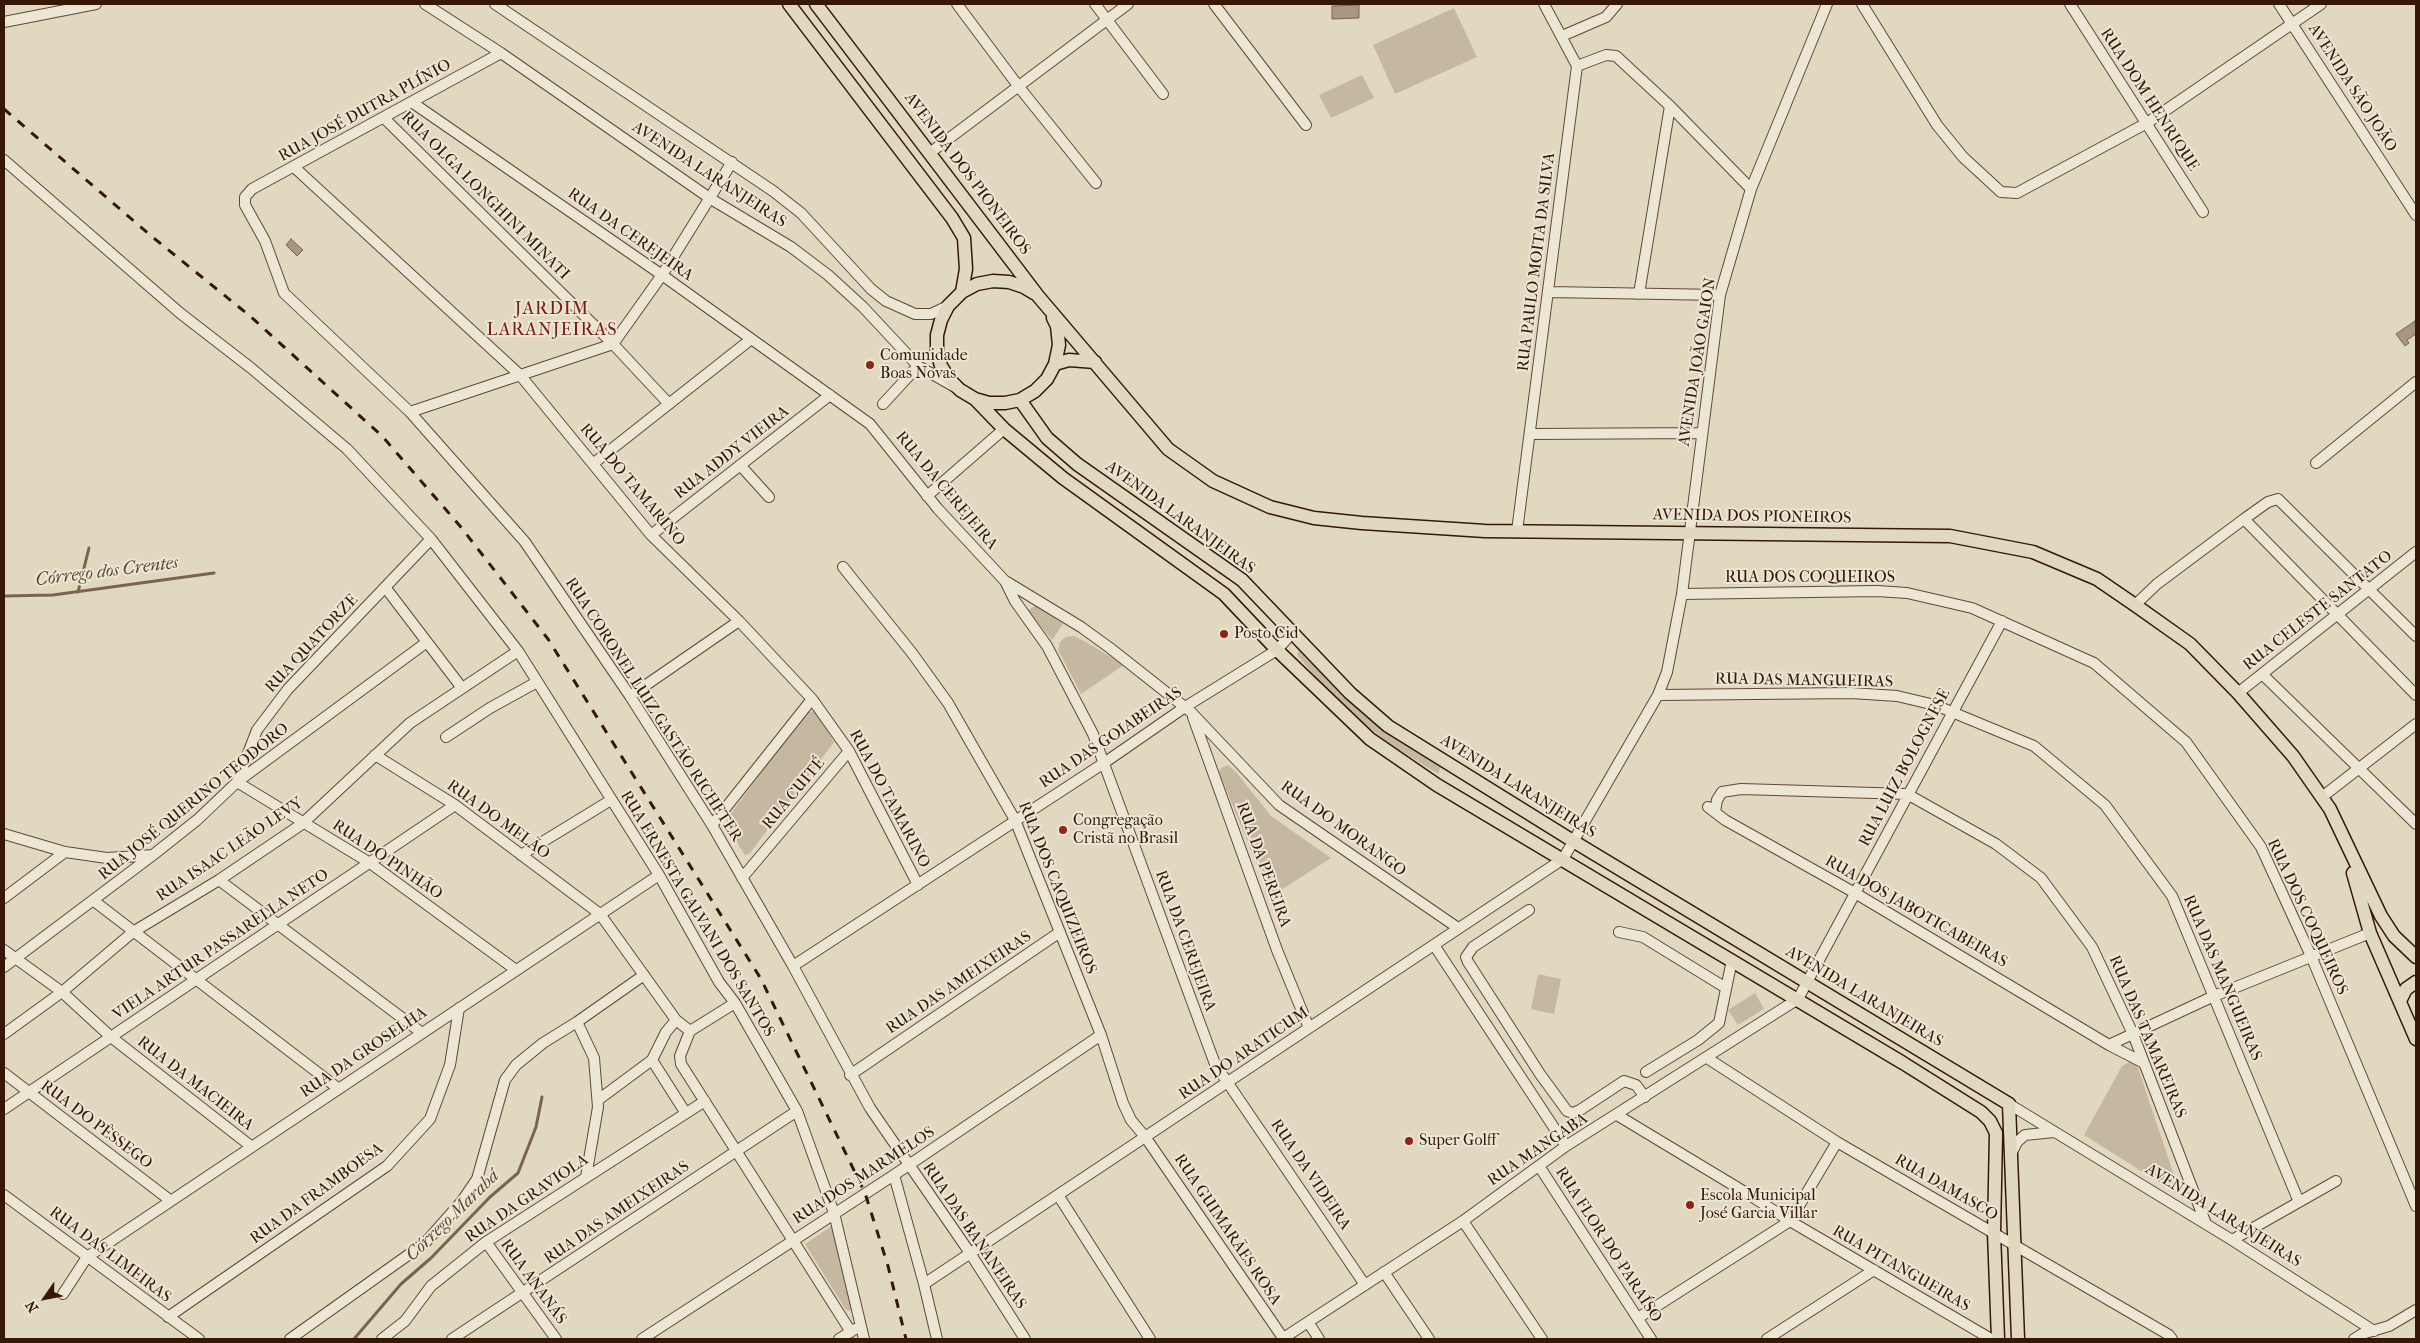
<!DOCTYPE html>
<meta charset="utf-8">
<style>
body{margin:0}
#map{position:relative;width:2420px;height:1343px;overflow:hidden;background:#e1d9bf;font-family:"IM FELL French Canon",serif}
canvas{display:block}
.frame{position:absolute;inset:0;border:5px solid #361806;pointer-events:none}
.north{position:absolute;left:20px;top:1273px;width:50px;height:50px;-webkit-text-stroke:4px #ece6d5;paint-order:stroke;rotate:237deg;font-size:14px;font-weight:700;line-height:20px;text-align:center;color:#361806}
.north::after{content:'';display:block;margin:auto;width:18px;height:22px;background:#361806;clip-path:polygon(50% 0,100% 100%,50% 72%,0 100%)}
</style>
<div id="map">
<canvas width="2420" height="1343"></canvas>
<div class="frame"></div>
<div class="north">N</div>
</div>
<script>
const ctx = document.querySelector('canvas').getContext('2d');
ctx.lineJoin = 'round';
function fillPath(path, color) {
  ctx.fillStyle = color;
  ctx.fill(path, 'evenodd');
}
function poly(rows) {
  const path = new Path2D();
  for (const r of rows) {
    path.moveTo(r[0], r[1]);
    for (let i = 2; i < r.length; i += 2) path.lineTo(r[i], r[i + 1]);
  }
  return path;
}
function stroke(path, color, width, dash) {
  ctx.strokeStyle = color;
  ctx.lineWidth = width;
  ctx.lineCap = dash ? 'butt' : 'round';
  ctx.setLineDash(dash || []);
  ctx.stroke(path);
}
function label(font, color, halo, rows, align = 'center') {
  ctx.font = font + ' "IM FELL French Canon",serif';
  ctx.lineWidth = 4;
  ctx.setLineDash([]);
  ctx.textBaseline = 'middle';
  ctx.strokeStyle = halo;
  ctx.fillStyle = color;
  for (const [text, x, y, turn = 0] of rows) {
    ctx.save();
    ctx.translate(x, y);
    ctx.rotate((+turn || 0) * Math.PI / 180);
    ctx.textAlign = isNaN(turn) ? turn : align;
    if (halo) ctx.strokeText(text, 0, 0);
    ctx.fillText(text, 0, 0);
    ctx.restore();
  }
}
const green = poly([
 [1454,8,1477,57,1395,94,1373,45],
 [1362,75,1374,98,1331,118,1319,95],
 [1035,605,1063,624,1052,640,1030,613,1029,610],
 [1074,636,1086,642,1124,665,1081,694,1058,650,1060,642,1066,637],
 [1300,647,1441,766,1438,774,1384,740,1331,694,1297,655],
 [813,711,817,713,834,742,750,853,745,855,727,827,727,819,805,713],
 [1228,765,1236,772,1271,816,1331,858,1270,897,1219,772,1221,768],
 [1538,974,1561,979,1554,1014,1531,1009],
 [1755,993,1764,1009,1738,1025,1728,1010],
 [2135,1059,2181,1196,2084,1135,2122,1066],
 [832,1226,853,1308,850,1311,846,1310,805,1244]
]);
const water = poly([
 [1359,5,1359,18,1332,19,1332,6,1359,5],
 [291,239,303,250,297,256,286,245,291,239],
 [2415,321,2416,334,2407,340,2409,343,2405,346,2396,334,2415,321]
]);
const stream = poly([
 [78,592,89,548],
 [4,596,53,595,214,573],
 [354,1339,401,1284,431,1258,490,1197,518,1173,536,1127,542,1097]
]);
const minor = poly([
 [425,4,501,53,711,199,791,247,828,275,863,307,918,366,955,387],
 [495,4,773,191,801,213,871,289,886,301,915,314,931,314,948,306],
 [957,4,1019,87,1096,183],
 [1095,4,1163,94],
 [1214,4,1306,125],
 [1862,4,1937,125,1963,157,2001,192,2017,193,2147,123,2321,4],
 [2070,4,2203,212],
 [2279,4,2416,215],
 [4,22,96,4],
 [1562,36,1606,17,1617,4],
 [501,53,252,189,245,197,245,205,265,241,284,293,410,412,525,542,630,696,712,825,793,966,870,1108,970,1253,1025,1339],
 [1577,66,1606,55,1616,56,1670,106,1751,189],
 [413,103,662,275,870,424,938,509,1005,581,1015,601,1047,646,1093,734,1215,1064,1365,1285],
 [384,118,613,344,669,404],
 [931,152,1128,4],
 [4,160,180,313,251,368,347,449,431,539,518,651,659,875,719,982,735,1003,797,1111,834,1213,864,1339],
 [294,167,520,375,651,535,739,621,812,699,849,751,918,885],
 [1548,292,1720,295],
 [1639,294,1670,106],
 [883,404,918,366],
 [410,412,613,344,662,275,732,162],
 [1530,434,1701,433],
 [594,463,750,340],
 [2316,463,2416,382],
 [740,465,769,497],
 [927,496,1004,429],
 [2244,519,2416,695],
 [1517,531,1577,66,1544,4],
 [651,535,830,395],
 [431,539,288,689,257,730,237,782,370,863,516,970],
 [843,567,912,653,948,703,1015,820,1101,1035,1123,1103,1131,1120,1146,1138,1283,1338],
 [1007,582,1081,627,1110,648,1191,712,1279,805,1458,928],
 [385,587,462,688],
 [1682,594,1877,591,1907,593,1972,608,2094,663,2186,742,2261,847,2311,956,2416,1206],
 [2135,605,2157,584,2244,519,2268,502,2278,499,2416,636],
 [2262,674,2416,824],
 [2238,693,2416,552],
 [1658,695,1851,693,1897,696,1935,705,2034,746,2105,805,2172,896,2299,1202],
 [630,696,739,621],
 [1193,717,1277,950,1309,1028],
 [446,737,490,708,537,682],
 [375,755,455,805,600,914,676,1020,690,1031,680,1056,681,1064,851,1332],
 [2322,797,2416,724],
 [1708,807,1725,820,1855,893,2109,1045,2144,1063],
 [1715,812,1717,800,1722,792,1741,789,1907,794,1996,844,2041,878,2092,947,2133,1034,2206,1224],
 [712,825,812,699],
 [4,834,65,852,107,858,153,855],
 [521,855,611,800],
 [742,878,849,751],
 [219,880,422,1033],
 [4,898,65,852],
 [94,901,339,1089],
 [1529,910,1473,947,1466,957,1468,962,1540,1074,1567,1111,1573,1113,1580,1110,1624,1081,1636,1085,1645,1097],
 [1619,932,1643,937,1726,988],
 [1434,945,1566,1146],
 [4,950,62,992,111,1037,252,1147],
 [793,966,1104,763,1185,707,1277,650,1293,632],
 [4,967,153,855,197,820,237,782,427,642],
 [676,1020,666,1032,652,1060,685,1112],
 [577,1022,594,1058,598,1107,586,1177],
 [690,1031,735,1003],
 [4,1034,62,992,133,932,219,880,302,824,410,723,518,651],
 [2109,1045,2214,996,2370,933],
 [1707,1058,1837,1142,2169,1335,2172,1339],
 [1646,1072,1698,1040,1719,1023,1732,960],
 [4,1073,171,1201],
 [850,1075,1060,932],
 [598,1100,652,1060],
 [2009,1104,2232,1240,2374,1331],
 [4,1109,455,805],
 [1617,1115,1748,1194,1790,1221,1991,1339],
 [2011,1154,2017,1142,2025,1135,2054,1132],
 [1539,1166,1651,1339],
 [894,1175,924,1284,937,1339],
 [4,1195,199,1339],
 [1058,1195,1150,1339],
 [1463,1221,1542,1339],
 [2232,1240,2336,1181],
 [486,1242,556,1339],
 [1384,1272,1429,1339],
 [924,1284,1563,859,1658,695,1667,672,1682,594,1720,295,1751,189,1827,4],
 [63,1294,87,1257,659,875],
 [168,1317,387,1166,430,1119,450,1065,459,1008],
 [1638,1318,1790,1221,1837,1142],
 [1308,1322,1319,1339],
 [290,1339,425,1243,462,1201,477,1179,505,1080,516,1065,543,1043,577,1022,644,975],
 [382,1339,405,1321,431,1286,486,1242,705,1101],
 [452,1339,797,1111],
 [642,1339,894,1175,1101,1035],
 [839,1339,855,1329],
 [1282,1339,1463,1221,1566,1146,1798,999,2002,621],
 [1767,1339,1874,1270],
 [2354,1339,2362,1334,2389,1326,2416,1310]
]);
const major = poly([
 [789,4,952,218,964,238,966,269,962,292],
 [816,4,1038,296,1168,449,1213,481,1270,507,1314,518,1362,523,1485,531,1950,536,2033,552,2097,579,2135,605,2190,644,2238,693,2293,756,2330,809,2381,916,2394,936,2416,957],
 [1034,293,1024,287,1009,282,993,281,977,284,962,292,948,306,941,320,937,335,937,351,941,366,949,379,960,390,975,399,989,403,1005,403,1020,400,1035,391,1047,379,1055,364,1059,345,1057,326,1053,318],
 [1055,364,1069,360,1095,362],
 [975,399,1004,429,1063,478,1224,594,1277,650,1370,739,1437,785,1903,1063,1981,1112,1990,1121,1996,1133,1994,1233,1998,1339],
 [1020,400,1047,438,1077,464,1242,580,1350,693,1388,726,1573,841,2009,1104,2018,1339],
 [2353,873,2370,933,2416,1039],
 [2400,1001,2406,989,2416,982]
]);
const rail = poly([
 [4,109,150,235,250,316,382,436,460,526,548,639,761,979,865,1193,888,1266,906,1339]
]);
const markers = [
 [870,365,5,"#8f2418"],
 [1224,634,5,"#8f2418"],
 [1063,830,5,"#8f2418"],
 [1409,1141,5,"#8f2418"],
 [1690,1205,5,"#8f2418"]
];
const streetNames = [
 ["AVENIDA SÃO JOÃO",2352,88,57],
 ["RUA DOM HENRIQUE",2149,100,57],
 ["RUA JOSÉ DUTRA PLÍNIO",365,111,-29],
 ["AVENIDA DOS PIONEIROS",967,174,53],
 ["AVENIDA LARANJEIRAS",709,175,33],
 ["RUA OLGA LONGHINI MINATI",485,196,45],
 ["RUA DA CEREJEIRA",630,235,35],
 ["RUA PAULO MOITA DA SILVA",1537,262,-83],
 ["AVENIDA JOÃO GAION",1698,362,-81],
 ["RUA ADDY VIEIRA",732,453,-38],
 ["RUA DO TAMARINO",632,485,50],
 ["RUA DA CEREJEIRA",946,491,50],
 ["AVENIDA DOS PIONEIROS",1752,517,1],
 ["AVENIDA LARANJEIRAS",1180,518,36],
 ["RUA DOS COQUEIROS",1810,578],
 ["RUA CELESTE SANTATO",2318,611,-38],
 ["RUA QUATORZE",312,644,-47],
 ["RUA DAS MANGUEIRAS",1804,681,1],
 ["RUA CORONEL LUIZ GASTÃO RICHETER",653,710,57],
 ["RUA DAS GOIABEIRAS",1111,738,-34],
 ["RUA LUIZ BOLOGNESE",1905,768,-62],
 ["AVENIDA LARANJEIRAS",1518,787,32],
 ["RUA CUITÉ",794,794,-50],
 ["RUA DO TAMARINO",889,799,62],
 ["RUA JOSÉ QUERINO TEODORO",194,802,-39],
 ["RUA DO MELÃO",498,820,36],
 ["RUA DO MORANGO",1343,829,36],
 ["RUA ISAAC LEÃO LEVY",230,850,-34],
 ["RUA DO PINHÃO",387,860,34],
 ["RUA DA PEREIRA",1263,865,70],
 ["RUA DOS CAQUIZEIROS",1057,888,68],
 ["RUA DOS JABOTICABEIRAS",1916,912,30],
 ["RUA ERNESTA GALVANI DOS SANTOS",697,914,59],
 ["RUA DOS COQUEIROS",2307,917,65],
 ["RUA DA CEREJEIRA",1185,941,70],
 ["VIELA ARTUR PASSARELLA NETO",221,945,-34],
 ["RUA DAS MANGUEIRAS",2222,978,67],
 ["RUA DAS AMEIXEIRAS",959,983,-34],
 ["AVENIDA LARANJEIRAS",1864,997,31],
 ["RUA DAS TAMAREIRAS",2147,1037,67],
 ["RUA DA GROSELHA",364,1053,-34],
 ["RUA DO ARATICUM",1244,1054,-34],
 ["RUA DA MACIEIRA",195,1084,38],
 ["RUA DO PÊSSEGO",96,1125,37],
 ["RUA MANGABA",1538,1150,-34],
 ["RUA DA VIDEIRA",1310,1175,56],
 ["RUA DOS MARMELOS",864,1176,-33],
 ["RUA DAMASCO",1946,1188,30],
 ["RUA DA FRAMBOESA",317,1194,-36],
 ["RUA DA GRAVIOLA",527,1199,-34],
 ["RUA DAS AMEIXEIRAS",617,1213,-34],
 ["AVENIDA LARANJEIRAS",2223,1216,32],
 ["RUA GUIMARÃES ROSA",1227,1230,56],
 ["RUA DAS BANANEIRAS",974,1236,56],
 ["RUA FLOR-DO-PARAÍSO",1608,1245,57],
 ["RUA DAS LIMEIRAS",110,1255,37],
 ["RUA PITANGUEIRAS",1901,1269,30],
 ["RUA ANANÁS",533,1282,54]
];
const poiNames = [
 ["Comunidade",880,356],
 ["Boas Novas",880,374],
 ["Posto Cid",1234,634],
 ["Congregação",1073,821],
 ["Cristã no Brasil",1073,839],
 ["Super Golff",1419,1141],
 ["Escola Municipal",1700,1196],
 ["José Garcia Villar",1700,1214]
];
const neighbourhoodNames = [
 ["JARDIM",552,310],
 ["LARANJEIRAS",552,331]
];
const waterNames = [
 ["Córrego dos Crentes",107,572,-7],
 ["Córrego Marabá",453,1216,-44]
];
fillPath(green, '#c4b8a0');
fillPath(water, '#a79780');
stroke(water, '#7a644f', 1);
stroke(stream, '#7a644f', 3);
stroke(minor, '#614834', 12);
stroke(major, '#361806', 15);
stroke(minor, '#ece6d5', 10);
stroke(major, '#e1d9bf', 12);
stroke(rail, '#361806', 3, [9, 9]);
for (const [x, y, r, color] of markers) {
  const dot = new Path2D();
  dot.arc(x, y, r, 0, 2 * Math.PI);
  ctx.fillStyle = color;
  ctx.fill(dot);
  stroke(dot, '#ece6d5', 2);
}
label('16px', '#361806', '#ece6d5', streetNames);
label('16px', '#361806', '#ece6d5', poiNames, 'left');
ctx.letterSpacing = '1px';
label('18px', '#7a1f14', '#ece6d5', neighbourhoodNames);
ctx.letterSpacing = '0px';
label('italic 18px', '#5e4431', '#ece6d5', waterNames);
</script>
